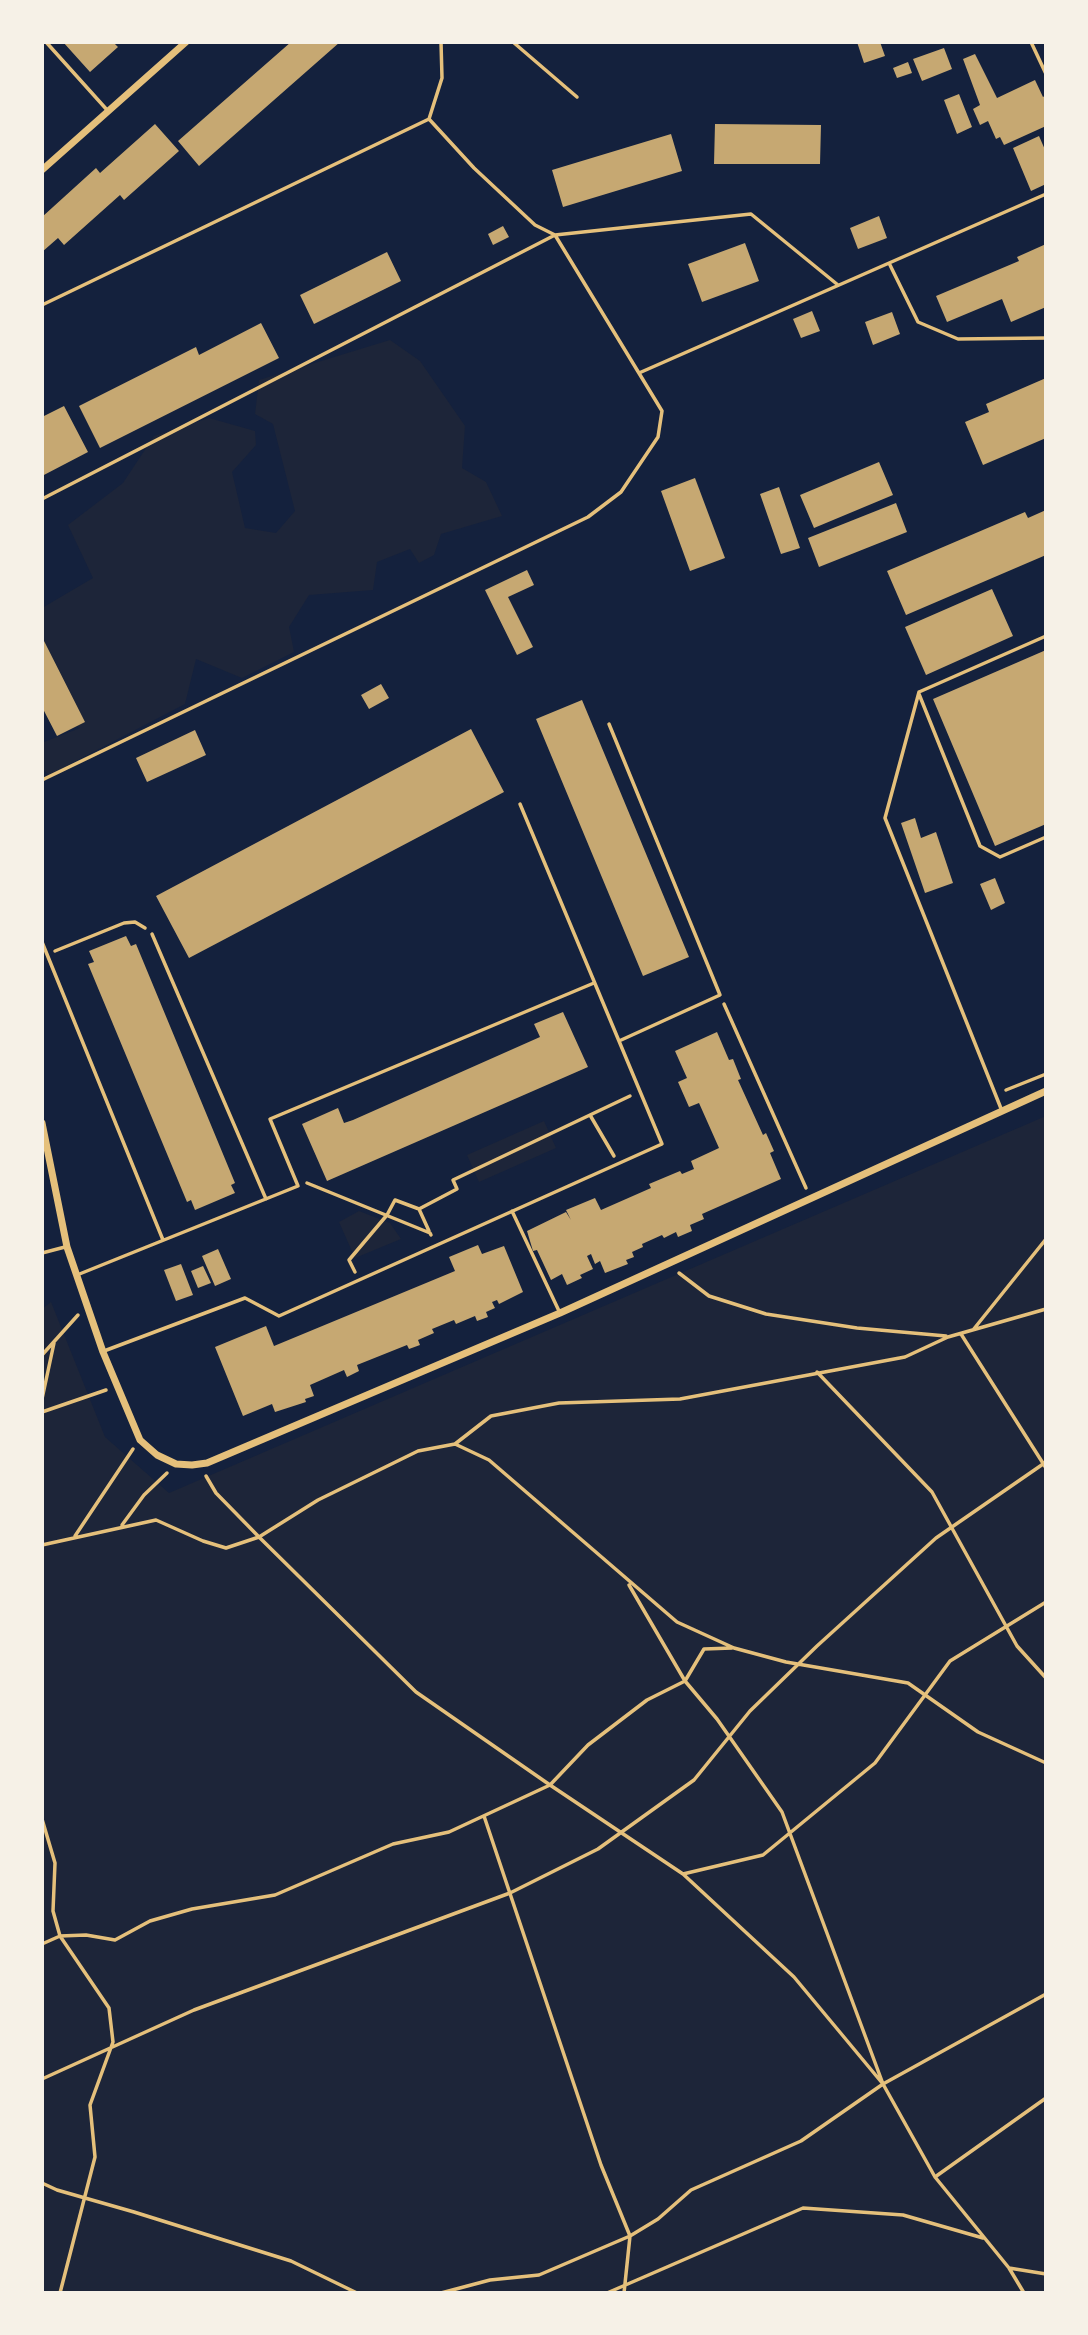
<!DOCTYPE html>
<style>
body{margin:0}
#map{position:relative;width:1088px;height:2335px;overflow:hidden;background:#14213d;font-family:Lato,sans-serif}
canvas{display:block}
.frame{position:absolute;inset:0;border:44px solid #f6f1e7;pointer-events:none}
</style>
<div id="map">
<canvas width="1088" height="2335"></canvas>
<div class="frame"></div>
</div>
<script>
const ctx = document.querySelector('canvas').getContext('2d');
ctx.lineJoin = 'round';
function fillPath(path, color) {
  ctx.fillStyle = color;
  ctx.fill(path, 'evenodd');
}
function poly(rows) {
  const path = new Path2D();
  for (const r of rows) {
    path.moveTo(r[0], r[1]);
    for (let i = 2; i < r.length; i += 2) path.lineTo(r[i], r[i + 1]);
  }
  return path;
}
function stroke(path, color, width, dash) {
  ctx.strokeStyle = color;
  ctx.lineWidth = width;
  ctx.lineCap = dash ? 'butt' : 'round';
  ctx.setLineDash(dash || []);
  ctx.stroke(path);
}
const green = poly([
 [390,340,420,361,465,426,462,468,486,482,502,516,441,534,434,555,419,563,410,549,377,562,373,590,309,595,289,627,294,652,242,678,196,659,185,704,49,775,42,768,42,747,44,742,80,728,63,713,42,633,42,608,93,578,68,525,123,483,154,436,209,418,255,431,256,445,232,472,245,528,276,533,295,511,273,424,255,414,259,380],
 [1046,1116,1046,2293,42,2293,42,1309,51,1302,105,1437,169,1493],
 [544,1121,556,1148,479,1182,467,1155],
 [359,1211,390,1223,401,1239,355,1258,339,1222]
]);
const building = poly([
 [63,42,113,42,118,47,90,72],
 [291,42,340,42,199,166,178,141],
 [857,42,880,42,885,56,864,63],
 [944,48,952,69,922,81,913,59],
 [975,54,997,98,1035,80,1043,97,1046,95,1046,126,1004,145,1000,137,996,139,988,121,980,125,973,109,980,105,963,59],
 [908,62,912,73,897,78,893,68],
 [959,94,972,127,957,134,944,100],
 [155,124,179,151,124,200,120,195,64,245,58,238,42,252,42,217,96,168,100,173],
 [715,124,821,125,820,164,714,164],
 [671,134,682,171,563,207,552,170],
 [1039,136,1046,152,1046,184,1031,191,1013,148],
 [879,216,887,238,858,249,850,228],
 [503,226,509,237,493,245,488,234],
 [745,243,759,281,702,302,688,264],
 [1046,244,1046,307,1011,322,1002,299,947,322,936,296,1019,261,1017,257],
 [387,252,401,281,314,324,300,295],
 [812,311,820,331,801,338,793,319],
 [892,312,900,334,873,345,865,322],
 [261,323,279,358,100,448,79,406,196,347,199,355],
 [1046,378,1046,438,983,465,965,422,989,412,986,404],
 [64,406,88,452,42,476,42,417],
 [879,462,893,495,814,528,800,495],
 [695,478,725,558,690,571,661,491],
 [779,487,800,548,781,554,760,494],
 [896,503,907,532,819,567,808,538],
 [1046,510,1046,555,906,615,887,571,1025,512,1028,518],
 [527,570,534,585,508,597,533,647,517,655,485,590],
 [992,589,1013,636,926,675,905,627],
 [42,637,85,722,57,736,42,707],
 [1046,650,1046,824,995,846,933,699],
 [381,684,389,698,369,709,361,695],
 [582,700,689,957,643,976,536,719],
 [471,729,504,792,189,958,156,896],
 [195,730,206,755,147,782,136,758],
 [915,818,921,838,936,832,953,883,925,893,901,823],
 [995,878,1005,903,991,910,980,884],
 [126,936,131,946,136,944,235,1183,231,1185,235,1193,195,1210,191,1200,187,1202,88,964,94,962,89,951],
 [563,1012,588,1067,327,1181,302,1124,338,1108,344,1123,353,1120,540,1037,534,1024],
 [717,1032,729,1060,733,1059,741,1079,738,1080,763,1135,766,1133,774,1151,770,1153,781,1179,702,1214,704,1219,690,1225,692,1231,678,1237,676,1232,664,1238,662,1235,642,1244,643,1247,632,1252,634,1257,626,1260,628,1264,605,1273,600,1261,595,1264,591,1254,587,1256,593,1269,580,1275,582,1278,567,1285,562,1274,551,1280,537,1250,533,1251,527,1231,566,1212,571,1220,566,1210,595,1198,601,1210,651,1188,649,1184,680,1171,682,1174,694,1169,691,1161,719,1148,699,1103,689,1107,678,1082,687,1078,675,1051],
 [478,1245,482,1254,504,1246,523,1292,499,1304,497,1300,492,1302,495,1308,486,1312,488,1317,477,1321,475,1316,456,1324,454,1320,432,1329,434,1333,418,1340,420,1345,409,1349,407,1345,357,1365,359,1371,347,1377,344,1370,310,1385,314,1396,305,1399,306,1402,275,1412,272,1404,243,1416,215,1347,266,1326,274,1346,455,1271,449,1257],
 [218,1249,231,1279,215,1286,202,1256],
 [181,1264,193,1295,176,1301,164,1270],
 [203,1266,211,1283,198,1288,191,1271]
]);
const path = poly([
 [55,951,124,923,135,922,145,928],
 [724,1004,806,1188],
 [1006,1090,1046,1074],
 [590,1115,614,1156],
 [307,1183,430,1233,431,1235],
 [419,1209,429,1231],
 [355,1272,349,1260,387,1215,395,1200,419,1209,457,1189,453,1180,630,1096],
 [679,1273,709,1296,766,1314,857,1328,946,1336],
 [973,1330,1046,1239],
 [961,1334,1046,1468],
 [42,1355,78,1315],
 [817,1372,932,1492,1017,1646,1046,1678],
 [42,1399,54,1343],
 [42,1412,106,1390],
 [455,1444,491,1416,559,1403,680,1399,905,1357,948,1337,1046,1309],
 [206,1476,216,1493,259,1537,416,1692,550,1785,683,1874,794,1977,883,2084],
 [122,1525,144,1495,167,1473],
 [75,1536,133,1449],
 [42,1545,156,1520,203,1541,226,1548,259,1537,318,1500,418,1451,455,1444,489,1460,677,1622,734,1648,786,1662,908,1683,978,1732,1046,1763],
 [629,1585,685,1681,717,1719,782,1812,883,2084,935,2177,1009,2268,1046,2274],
 [484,1816,601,2165,630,2236,624,2293],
 [42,1819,55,1863,53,1911,60,1936,109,2008,113,2042,90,2105,95,2157,60,2293],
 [683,1874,763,1855,875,1763,950,1661,1046,1602],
 [42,1944,60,1936,86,1935,115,1940,150,1921,192,1909,275,1895,393,1844,449,1832,550,1785,588,1745,647,1700,685,1681,704,1649,732,1648],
 [42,2079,194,2010,510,1893,598,1849,694,1780,750,1711,817,1646,936,1538,1046,1462],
 [935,2177,1046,2098],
 [42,2183,57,2190,134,2212,291,2261,357,2293],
 [1009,2268,1024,2293],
 [441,2293,490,2280,539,2275,630,2236,658,2219,691,2190,801,2141,883,2084,1046,1994],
 [607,2293,803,2208,903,2215,983,2238]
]);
const service = poly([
 [46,42,108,111],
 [513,42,577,97],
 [1031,42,1046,74],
 [889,263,918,322,958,339,1046,338],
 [42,305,429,119],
 [639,373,1046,194],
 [42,499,555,235,751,214,838,285],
 [919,692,885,818,1002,1111],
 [919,692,1046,636],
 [919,694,980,846,1000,857,1046,837],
 [609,724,720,995,619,1041],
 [42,780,588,517,621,492,658,437,662,411,555,235,535,225,474,168,429,119,442,78,441,42],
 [152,934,266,1199],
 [42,942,163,1240],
 [512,1211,559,1311],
 [42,1253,65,1247],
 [77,1275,298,1186,270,1119,594,983],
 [104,1351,245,1298,279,1316,662,1144,520,804]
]);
const minor = poly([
 [42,170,186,42],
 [42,1123,67,1247,103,1352,140,1440,157,1455,176,1464,192,1465,207,1463,560,1313,1046,1091]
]);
fillPath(green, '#1d2539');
fillPath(building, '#c6a872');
stroke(path, '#e5c07b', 3.5);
stroke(service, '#e5c07b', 3.5);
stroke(minor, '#e5c07b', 7);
</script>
